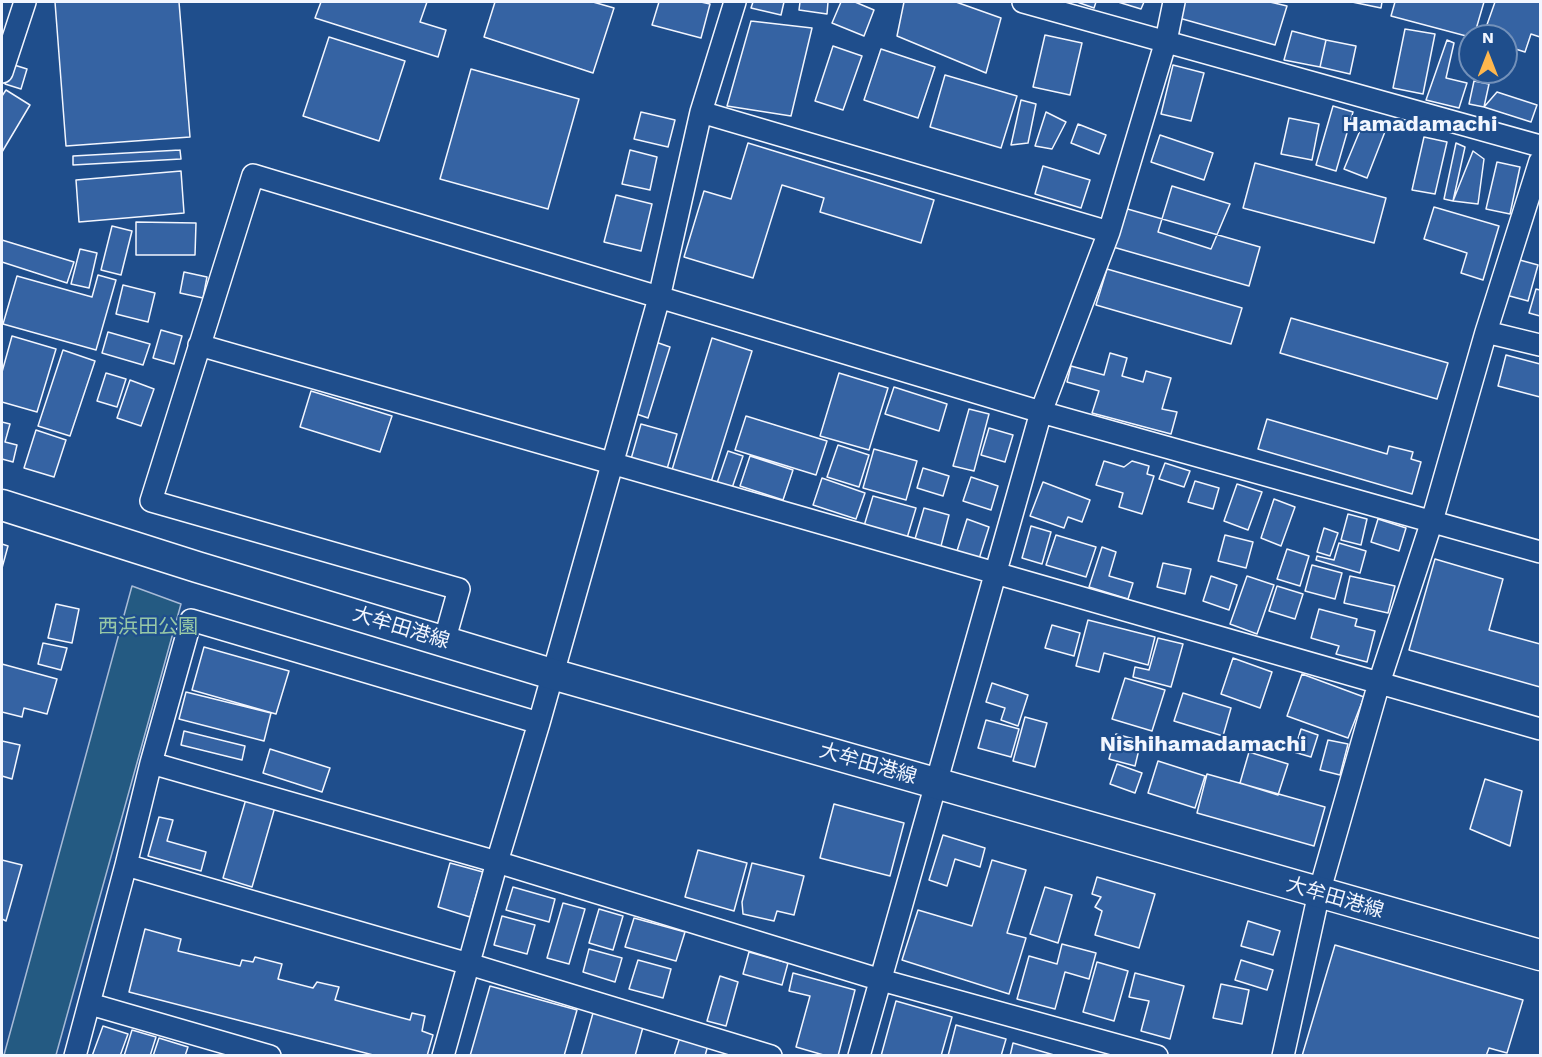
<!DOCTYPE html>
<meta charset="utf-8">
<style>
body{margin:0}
#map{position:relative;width:1542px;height:1057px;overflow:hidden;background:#1f4e8c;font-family:"Work Sans",sans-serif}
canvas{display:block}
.frame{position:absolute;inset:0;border:3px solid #f2f6ff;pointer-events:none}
.north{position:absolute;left:1458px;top:24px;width:60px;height:60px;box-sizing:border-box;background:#1f4e8c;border:2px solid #7391ba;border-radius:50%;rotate:0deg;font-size:16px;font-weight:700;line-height:24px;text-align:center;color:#f2f6ff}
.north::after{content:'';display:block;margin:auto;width:21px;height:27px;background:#ffb74d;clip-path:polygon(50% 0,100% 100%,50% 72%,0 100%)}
</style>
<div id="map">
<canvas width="1542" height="1057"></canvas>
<div class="frame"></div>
<div class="north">N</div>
</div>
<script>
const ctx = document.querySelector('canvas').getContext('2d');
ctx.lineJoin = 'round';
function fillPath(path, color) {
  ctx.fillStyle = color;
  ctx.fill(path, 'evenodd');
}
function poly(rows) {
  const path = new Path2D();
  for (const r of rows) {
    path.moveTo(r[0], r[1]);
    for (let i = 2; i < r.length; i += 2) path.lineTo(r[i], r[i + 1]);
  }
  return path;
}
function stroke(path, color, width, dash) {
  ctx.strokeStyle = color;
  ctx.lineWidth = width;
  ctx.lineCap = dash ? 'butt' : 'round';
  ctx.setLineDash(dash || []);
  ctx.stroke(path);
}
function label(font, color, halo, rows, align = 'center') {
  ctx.font = font + ' "Work Sans","Noto Sans JP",sans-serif';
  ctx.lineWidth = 4.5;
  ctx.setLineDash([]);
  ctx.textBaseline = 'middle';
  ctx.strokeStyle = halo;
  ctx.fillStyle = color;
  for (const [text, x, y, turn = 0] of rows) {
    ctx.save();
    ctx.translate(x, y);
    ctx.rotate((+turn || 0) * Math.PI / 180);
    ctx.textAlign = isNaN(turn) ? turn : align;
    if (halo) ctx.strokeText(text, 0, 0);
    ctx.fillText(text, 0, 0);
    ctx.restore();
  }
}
const green = poly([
 [132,586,181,604,56,1055,4,1055,132,586]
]);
const building = poly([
 [55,2,179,2,190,137,66,146,55,2],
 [321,2,427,2,420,22,446,30,438,57,315,18,321,2],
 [495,2,593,2,614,8,593,73,484,37,495,2],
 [659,2,701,2,710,4,701,38,652,25,659,2],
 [753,2,784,2,781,15,751,8,753,2],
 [800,2,828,2,827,14,799,10,800,2],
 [841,2,855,2,874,10,864,36,832,23,841,2],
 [904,2,956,2,1001,18,986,73,897,36,904,2],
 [1077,2,1096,2,1094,8,1077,2],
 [1118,2,1144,2,1141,9,1118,2],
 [1183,2,1270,2,1287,6,1275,45,1179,18,1183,2],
 [1352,2,1382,2,1381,8,1352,2],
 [1395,2,1484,2,1474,36,1470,37,1391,16,1395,2],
 [1495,2,1540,2,1540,37,1531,34,1525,52,1506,46,1506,36,1483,36,1495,2],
 [751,21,812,28,791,116,727,106,751,21],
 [1405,29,1435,34,1423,94,1393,88,1405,29],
 [1292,31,1326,40,1320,67,1284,60,1292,31],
 [1045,35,1082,43,1070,95,1033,87,1045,35],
 [329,37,405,61,379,141,303,116,329,37],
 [1326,40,1356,46,1350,74,1320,67,1326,40],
 [1447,40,1454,43,1446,78,1467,83,1459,108,1426,100,1447,40],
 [833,46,862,56,843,110,815,101,833,46],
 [881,49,935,67,918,118,864,100,881,49],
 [11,64,27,69,21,89,5,84,11,64],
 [1173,65,1204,73,1191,121,1161,114,1173,65],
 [471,69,579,99,548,209,440,179,471,69],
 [945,75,1017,96,1001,148,930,127,945,75],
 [1474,81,1489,84,1484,107,1469,104,1474,81],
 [6,90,30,105,2,152,2,96,6,90],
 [1497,92,1537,105,1531,122,1484,107,1497,92],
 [1021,100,1036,104,1028,143,1011,145,1021,100],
 [1333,106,1353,112,1336,171,1316,165,1333,106],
 [641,112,675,120,668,147,634,139,641,112],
 [1046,112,1066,122,1052,149,1035,146,1046,112],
 [1289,118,1319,124,1312,160,1281,154,1289,118],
 [1364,121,1386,129,1367,178,1344,169,1364,121],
 [1078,124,1106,135,1099,154,1071,143,1078,124],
 [1160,135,1213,153,1204,180,1151,162,1160,135],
 [1424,137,1447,142,1435,194,1412,190,1424,137],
 [748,143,934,200,921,243,820,212,824,198,782,185,753,278,684,257,704,191,731,199,748,143],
 [1456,143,1465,147,1453,201,1444,199,1456,143],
 [180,150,181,159,73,165,73,156,180,150],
 [630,150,657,157,650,190,622,184,630,150],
 [1473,151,1484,159,1478,204,1453,201,1473,151],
 [1497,162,1520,167,1510,214,1486,209,1497,162],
 [1255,163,1386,198,1374,243,1243,208,1255,163],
 [1043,166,1090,180,1081,208,1035,194,1043,166],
 [181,171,184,213,79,222,76,180,181,171],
 [1172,186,1230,204,1211,249,1158,232,1172,186],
 [616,195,652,204,641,251,604,242,616,195],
 [1434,207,1499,226,1483,280,1461,273,1467,253,1424,239,1434,207],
 [1124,208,1260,247,1249,286,1113,247,1124,208],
 [136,222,196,223,195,255,136,255,136,222],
 [112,226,132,231,121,275,101,270,112,226],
 [2,240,74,262,67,283,2,262,2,240],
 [80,249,97,253,89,288,71,284,80,249],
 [1516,259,1538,265,1528,301,1506,295,1516,259],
 [1107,269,1242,308,1231,344,1096,305,1107,269],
 [184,272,207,277,203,298,180,293,184,272],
 [98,275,116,280,96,350,3,324,17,276,92,297,98,275],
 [123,285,155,293,148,322,116,314,123,285],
 [1536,289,1540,290,1540,316,1529,313,1536,289],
 [1291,318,1448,363,1437,399,1280,353,1291,318],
 [161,330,182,336,174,364,153,358,161,330],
 [108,332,150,344,143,365,102,353,108,332],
 [12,336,56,349,37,412,2,402,2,372,12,336],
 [712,338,752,351,711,482,672,470,712,338],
 [650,340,670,347,648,418,628,411,650,340],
 [63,350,95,361,70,436,38,426,63,350],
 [1110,353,1127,358,1122,376,1143,382,1146,371,1171,378,1162,409,1177,412,1171,434,1092,413,1099,391,1067,382,1071,366,1104,375,1110,353],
 [1506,355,1540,364,1540,397,1498,386,1506,355],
 [106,373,126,379,117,407,97,401,106,373],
 [839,373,888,388,869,450,820,436,839,373],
 [130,380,154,389,141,426,117,418,130,380],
 [894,387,947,404,939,431,885,414,894,387],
 [311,391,392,416,380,452,300,427,311,391],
 [969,409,989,414,974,471,953,466,969,409],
 [746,416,827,441,816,475,735,450,746,416],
 [1267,419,1387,454,1389,446,1413,452,1411,459,1421,462,1412,494,1258,449,1267,419],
 [2,422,10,424,5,442,17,445,13,462,2,459,2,422],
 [641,424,677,434,667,469,631,459,641,424],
 [989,428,1013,435,1005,462,981,455,989,428],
 [36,430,66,440,54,477,24,468,36,430],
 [838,445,869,455,859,487,827,477,838,445],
 [874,449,917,461,906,500,863,488,874,449],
 [728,451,743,456,732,488,717,483,728,451],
 [750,456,793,470,783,500,740,486,750,456],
 [1104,461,1124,467,1132,461,1149,466,1147,474,1154,476,1142,514,1119,507,1123,493,1096,485,1104,461],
 [1165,463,1190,471,1184,487,1159,479,1165,463],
 [923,468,949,476,943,496,917,488,923,468],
 [971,477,998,486,991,510,963,501,971,477],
 [822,478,865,493,856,519,813,505,822,478],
 [1195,481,1219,488,1213,509,1188,502,1195,481],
 [1043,482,1090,500,1082,522,1068,517,1064,528,1030,516,1043,482],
 [1237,484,1262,492,1248,530,1224,521,1237,484],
 [873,496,916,508,907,538,864,526,873,496],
 [1274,499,1295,507,1281,546,1261,538,1274,499],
 [924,508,949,515,941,546,915,539,924,508],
 [1348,514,1367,519,1361,545,1341,540,1348,514],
 [967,519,989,527,979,559,957,551,967,519],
 [1378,519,1406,528,1399,551,1371,542,1378,519],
 [1031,526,1051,532,1042,564,1022,558,1031,526],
 [1324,528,1338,533,1330,556,1317,552,1324,528],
 [1056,535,1096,547,1086,577,1046,565,1056,535],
 [1225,535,1253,542,1246,568,1218,561,1225,535],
 [1339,543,1366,551,1360,573,1316,560,1317,556,1334,560,1339,543],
 [2,544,8,546,2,568,2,544],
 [1102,547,1116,552,1109,576,1133,583,1128,599,1089,587,1102,547],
 [1287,549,1309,556,1300,586,1277,579,1287,549],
 [1435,559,1503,579,1489,630,1540,644,1540,687,1409,650,1435,559],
 [1163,563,1191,569,1185,594,1157,587,1163,563],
 [1312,565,1342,573,1335,599,1305,591,1312,565],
 [1211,576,1237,585,1229,610,1203,601,1211,576],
 [1247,576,1274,585,1257,634,1230,624,1247,576],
 [1350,576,1395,586,1388,613,1344,603,1350,576],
 [1277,586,1303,594,1295,619,1269,611,1277,586],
 [56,604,79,609,72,643,48,638,56,604],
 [1319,609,1357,619,1355,626,1375,631,1367,662,1336,654,1339,646,1311,638,1319,609],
 [1088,620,1155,637,1148,665,1104,653,1099,672,1076,666,1088,620],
 [1052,625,1080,633,1074,656,1045,648,1052,625],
 [1158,638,1183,644,1171,687,1133,677,1135,667,1149,670,1158,638],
 [43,643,67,648,61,670,38,664,43,643],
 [204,647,289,671,276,714,192,690,204,647],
 [1233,658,1272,672,1260,708,1221,694,1233,658],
 [2,664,57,679,47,714,24,708,22,717,2,712,2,664],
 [1302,674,1364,697,1348,738,1287,716,1302,674],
 [1125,678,1165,690,1152,731,1112,719,1125,678],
 [992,683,1028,695,1018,726,1001,720,1005,708,986,702,992,683],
 [186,692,271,713,264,741,179,719,186,692],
 [1183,693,1231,708,1223,736,1174,721,1183,693],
 [1025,717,1047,723,1035,767,1013,761,1025,717],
 [986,720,1019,729,1011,757,978,748,986,720],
 [1301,729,1318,735,1311,757,1294,752,1301,729],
 [184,731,245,746,242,760,181,745,184,731],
 [1116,734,1141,741,1135,766,1109,759,1116,734],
 [1328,740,1348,744,1340,775,1320,770,1328,740],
 [2,741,20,745,12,779,2,776,2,741],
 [270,749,330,768,322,792,263,773,270,749],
 [1249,752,1288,764,1278,795,1240,783,1249,752],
 [1158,761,1205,776,1195,808,1148,793,1158,761],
 [1117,764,1142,773,1135,793,1110,784,1117,764],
 [1207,774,1325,807,1314,846,1197,813,1207,774],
 [1485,779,1522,791,1510,846,1470,829,1485,779],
 [246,799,275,807,252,887,223,878,246,799],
 [834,804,904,823,890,876,820,858,834,804],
 [159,817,173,820,167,841,206,852,201,871,148,856,159,817],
 [943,835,985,848,980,867,955,859,947,886,929,880,943,835],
 [698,850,747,863,734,911,685,897,698,850],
 [2,860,22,865,6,921,2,919,2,860],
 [992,860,1026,870,1007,933,1026,938,1009,994,902,960,918,910,972,926,992,860],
 [450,863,483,872,470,917,438,907,450,863],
 [752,863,804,876,794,915,777,911,774,921,743,914,742,902,752,863],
 [1097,877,1155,894,1139,948,1095,935,1102,911,1095,907,1101,897,1092,894,1097,877],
 [513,887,555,899,549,922,506,910,513,887],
 [1045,887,1072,895,1058,943,1030,934,1045,887],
 [563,903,585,909,569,964,547,958,563,903],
 [599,909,623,916,613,950,589,943,599,909],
 [502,916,535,925,527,954,494,945,502,916],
 [634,918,685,932,676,961,625,947,634,918],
 [1248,921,1280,931,1273,955,1241,946,1248,921],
 [145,929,181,939,178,951,240,966,242,960,253,962,255,957,282,964,278,979,313,988,317,982,339,987,335,1000,410,1020,412,1013,425,1016,422,1031,433,1035,427,1056,377,1056,129,992,145,929],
 [1062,944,1096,953,1089,979,1065,972,1055,1009,1017,999,1029,956,1057,964,1062,944],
 [1335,945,1523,1000,1507,1053,1489,1048,1486,1056,1302,1056,1335,945],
 [589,949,622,958,615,982,583,972,589,949],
 [749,952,788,963,782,985,743,974,749,952],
 [638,960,671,969,663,998,629,989,638,960],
 [1241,960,1273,970,1267,990,1235,980,1241,960],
 [1097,962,1128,971,1114,1021,1083,1012,1097,962],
 [793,973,855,990,838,1056,827,1056,796,1047,810,996,789,991,793,973],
 [1135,973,1184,986,1170,1039,1141,1031,1149,1001,1129,997,1135,973],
 [720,976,738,982,726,1026,707,1021,720,976],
 [1221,984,1249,990,1242,1024,1213,1018,1221,984],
 [490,986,577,1010,564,1056,470,1056,490,986],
 [896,1001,952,1017,941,1056,881,1056,896,1001],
 [593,1013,643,1027,635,1056,581,1056,593,1013],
 [956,1025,1006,1039,1001,1056,948,1056,956,1025],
 [103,1026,128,1034,120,1056,92,1056,103,1026],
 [132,1030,156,1037,150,1056,124,1056,132,1030],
 [680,1037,708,1045,705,1056,674,1056,680,1037],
 [159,1038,188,1047,185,1056,153,1056,159,1038],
 [1013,1043,1054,1055,1054,1056,1010,1056,1013,1043]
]);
const street = poly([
 [1023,2,1540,146],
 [2,72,25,2],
 [701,112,1109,232],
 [1486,332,1540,345],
 [199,345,1540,729],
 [444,642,459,589,151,501,253,175,1041,412,1540,552],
 [151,763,497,862,881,980,1157,1056],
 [126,865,469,964,771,1056],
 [90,1004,270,1056],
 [75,1056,126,865,151,763,191,620,539,723],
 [443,1056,497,862,539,723,659,298,701,112,735,2],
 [859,1056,1041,412,1109,232,1166,41,1174,2],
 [1283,1056,1319,893,1379,683,1432,521,1486,332,1540,161]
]);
const secondary = poly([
 [2,505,197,567,552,674,1540,955]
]);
const parkNames = [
 ["西浜田公園",148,627]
];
const streetNames = [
 ["大牟田港線",401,628,17],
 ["大牟田港線",868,764,16],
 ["大牟田港線",1335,898,16]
];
const quarterNames = [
 ["Hamadamachi",1420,125],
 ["Nishihamadamachi",1203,745]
];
fillPath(green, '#245a82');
stroke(green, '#a8bbd7', 1.5);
fillPath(building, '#3563a3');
stroke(building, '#f2f6ff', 1.5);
stroke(street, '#f2f6ff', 24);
stroke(secondary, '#f2f6ff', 33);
stroke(street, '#1f4e8c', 21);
stroke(secondary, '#1f4e8c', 30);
label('20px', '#97c8a6', '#1f4e8c', parkNames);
label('20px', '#f2f6ff', '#1f4e8c', streetNames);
label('bold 22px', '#f2f6ff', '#1f4e8c', quarterNames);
</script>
